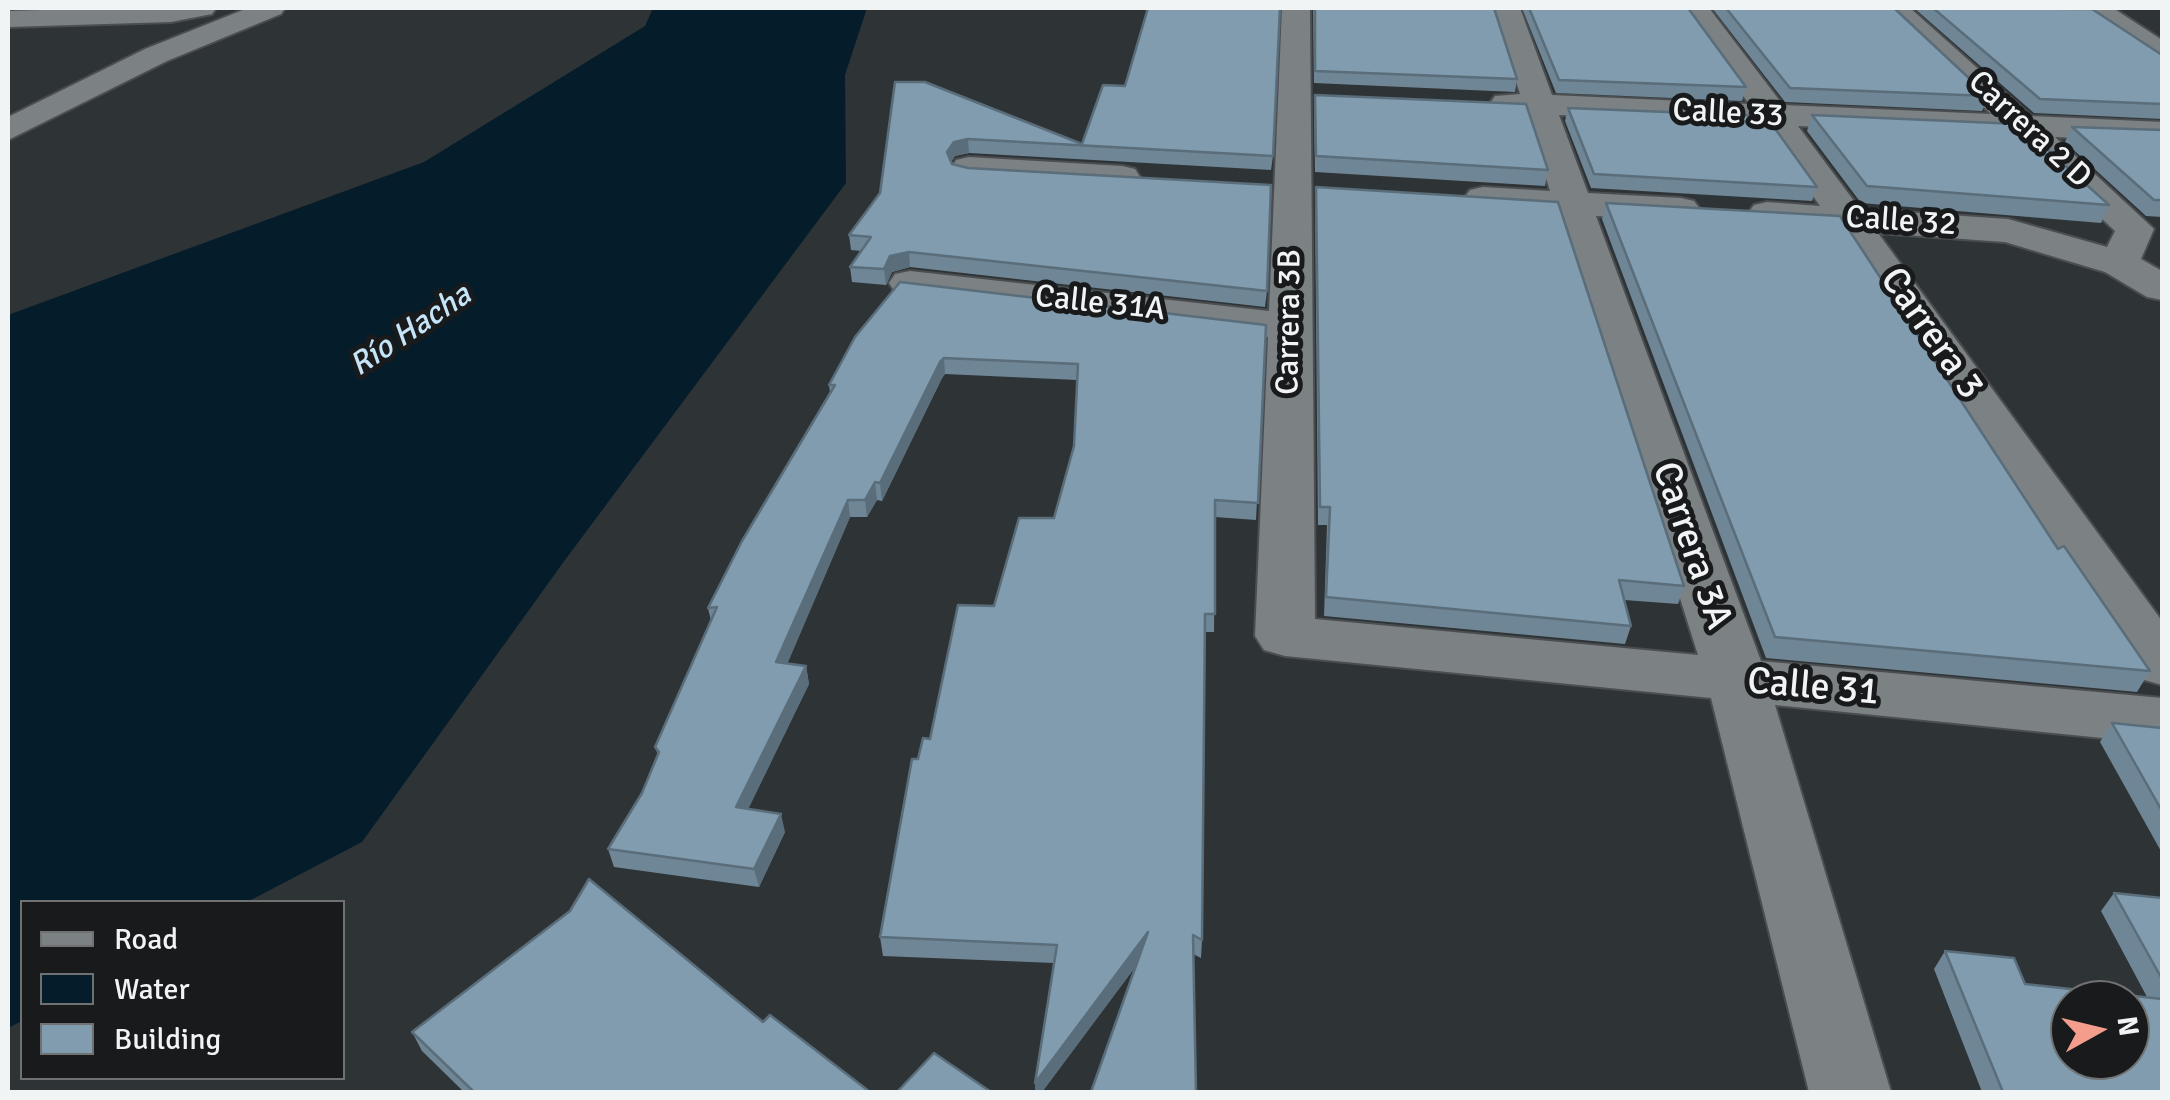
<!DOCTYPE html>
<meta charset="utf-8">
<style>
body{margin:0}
#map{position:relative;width:2170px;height:1100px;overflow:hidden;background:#2e3336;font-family:Signika,sans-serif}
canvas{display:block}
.frame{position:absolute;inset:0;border:10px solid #f1f4f5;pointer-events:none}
.legend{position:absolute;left:20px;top:900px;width:325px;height:180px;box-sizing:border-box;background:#181a1b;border:2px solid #6f7172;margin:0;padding:12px 18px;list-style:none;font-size:30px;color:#f1f4f5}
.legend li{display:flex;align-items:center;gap:20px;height:50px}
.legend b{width:50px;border:2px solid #6f7172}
.north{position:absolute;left:2050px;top:980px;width:100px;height:100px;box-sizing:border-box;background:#181a1b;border:2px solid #6f7172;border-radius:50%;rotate:82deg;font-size:28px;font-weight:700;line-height:40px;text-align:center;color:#f1f4f5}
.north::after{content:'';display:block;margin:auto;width:35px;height:45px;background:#f49d8d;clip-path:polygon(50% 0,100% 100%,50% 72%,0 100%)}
</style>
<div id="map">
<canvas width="2170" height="1100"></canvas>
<div class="frame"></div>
<ul class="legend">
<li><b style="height:12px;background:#7c8184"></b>Road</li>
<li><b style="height:28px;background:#051d2b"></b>Water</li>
<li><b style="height:28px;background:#819cae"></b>Building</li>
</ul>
<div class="north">N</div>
</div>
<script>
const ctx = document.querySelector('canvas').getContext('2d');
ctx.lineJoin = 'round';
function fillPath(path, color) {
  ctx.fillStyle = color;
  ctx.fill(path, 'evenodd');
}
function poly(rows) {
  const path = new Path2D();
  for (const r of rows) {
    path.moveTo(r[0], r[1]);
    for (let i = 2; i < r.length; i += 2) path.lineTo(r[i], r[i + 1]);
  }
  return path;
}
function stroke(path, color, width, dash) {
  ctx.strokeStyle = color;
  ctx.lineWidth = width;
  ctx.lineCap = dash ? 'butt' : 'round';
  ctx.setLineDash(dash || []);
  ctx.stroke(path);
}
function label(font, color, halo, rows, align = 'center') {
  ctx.font = font + ' Signika,sans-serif';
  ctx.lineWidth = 10;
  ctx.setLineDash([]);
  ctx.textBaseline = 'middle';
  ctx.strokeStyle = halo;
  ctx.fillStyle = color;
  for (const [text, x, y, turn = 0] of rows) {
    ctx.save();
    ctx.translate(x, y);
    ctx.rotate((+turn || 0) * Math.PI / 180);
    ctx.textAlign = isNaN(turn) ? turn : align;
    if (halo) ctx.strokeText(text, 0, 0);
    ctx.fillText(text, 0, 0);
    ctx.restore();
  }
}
const water = poly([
 [653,8,867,8,845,75,846,183,565,560,362,842,247,902,22,902,22,1021,8,1028,8,315,424,162,645,26]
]);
const street = poly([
 [111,8,216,8,212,14,171,22,8,27,8,11,111,8],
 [248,8,285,8,281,14,167,61,8,140,8,117,145,49,248,8],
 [1282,8,1310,8,1315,619,1698,655,1558,213,1483,209,1470,206,1464,198,1470,190,1483,187,1550,191,1526,114,1495,110,1490,103,1495,96,1520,94,1493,8,1520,8,1552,95,1749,104,1681,8,1709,8,1783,105,1991,114,1880,8,1910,8,2031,116,2162,122,2162,142,2055,137,2154,229,2141,259,2162,271,2162,300,2147,297,2105,272,2005,242,1878,233,2162,621,2162,685,2141,679,1837,230,1754,221,1748,213,1754,205,1767,202,1820,206,1763,124,1559,115,1588,193,1681,198,1694,201,1700,209,1694,217,1681,220,1596,216,1761,661,2162,698,2162,744,1775,705,1891,1092,1809,1092,1711,698,1285,656,1264,650,1255,636,1268,337,910,295,895,292,889,283,895,274,910,271,1269,311,1282,8],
 [1798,126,2013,135,2115,231,2107,247,2008,219,1860,209,1798,126],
 [1994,8,2113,8,2162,40,2162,62,2151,59,2093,19,2008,16,1994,8],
 [969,157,1122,166,1135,169,1140,177,1135,185,1122,188,956,176,951,168,956,160,969,157]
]);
const wall = poly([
 [1313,8,1494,8,1517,79,1515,92,1314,83],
 [1522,8,1688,8,1746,87,1742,101,1556,93],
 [1712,8,1894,8,1988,96,1982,111,1785,102],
 [1914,8,2039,8,2162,55,2162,119,2034,113],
 [895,82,1082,144,1273,156,1271,170,969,153,955,156,951,162,952,164,1267,291,1265,307,910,267,892,272,886,285,852,282,850,267,861,251,851,250,849,235,880,193],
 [1315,95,1548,170,1545,186,1315,172,1314,110],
 [1568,108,1817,187,1812,201,1591,188,1565,121],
 [1812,115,2109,205,2101,223,1861,203,1807,131],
 [2072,127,2162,130,2162,217,2146,216,2065,142],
 [1316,187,1684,586,1678,604,1624,600,1631,626,1625,644,1324,616,1327,525,1318,525,1315,202],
 [1606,203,2150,671,2137,692,1766,658,1602,219],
 [1266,325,1256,520,1215,517,1214,632,1205,632,1202,940,1201,958,1193,954,1136,966,1042,1092,1035,1092,1035,1083,1054,963,883,956,880,937,918,759,930,739,994,606,1054,518,1074,446,1077,380,945,374,942,378,882,501,877,500,867,517,850,517,787,664,806,666,809,684,748,809,785,832,759,887,614,867,608,849,642,793,658,755,655,747,711,621,708,608,830,392,829,385,855,337],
 [2112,723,2162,728,2162,853,2100,742],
 [2114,893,2162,898,2162,1092,1982,1092,1934,969,1945,951,2025,984,2147,997,2101,911],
 [763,1022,870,1092,464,1092,422,1051,412,1032]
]);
const shadedWall = poly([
 [968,139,969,153,955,156,948,166,947,152,954,142],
 [909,252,910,267,892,272,886,285,884,269,890,256],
 [944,358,945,374,942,378,882,501,880,483,940,362],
 [875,482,877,500,867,517,865,500],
 [848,500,850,517,780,681,776,662],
 [806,666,809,684,740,826,736,807],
 [781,814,785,832,759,887,754,869],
 [1148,932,1147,951,1042,1092,1035,1092,1035,1083]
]);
const building = poly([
 [1148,8,1280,8,1273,156,968,139,954,142,947,152,952,164,968,168,1271,185,1267,291,909,252,890,256,884,269,850,267,871,237,849,235,880,193,895,82,925,82,1082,144,1103,85,1125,86,1148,8],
 [1315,8,1494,8,1517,79,1315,71,1315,8],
 [1529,8,1688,8,1746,87,1559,80,1529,8],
 [1726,8,1894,8,1988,96,1790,88,1726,8],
 [1933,8,2092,9,2162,55,2162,104,2040,99,1933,8],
 [1315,95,1526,104,1548,170,1316,156,1315,95],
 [1568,108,1766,116,1817,187,1594,174,1568,108],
 [1812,115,2019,124,2109,205,1867,186,1812,115],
 [2072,127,2162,130,2162,200,2154,200,2072,127],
 [1316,187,1558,202,1684,586,1619,580,1631,626,1326,597,1330,507,1320,507,1316,187],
 [1606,203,1840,216,2058,549,2064,546,2150,671,1775,637,1606,203],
 [900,282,1266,325,1258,503,1215,500,1215,614,1205,614,1202,940,1193,935,1196,1092,1091,1092,1148,932,1035,1083,1057,945,880,937,912,759,918,759,923,738,930,739,958,605,994,606,1019,518,1054,518,1074,446,1078,364,944,358,940,362,880,483,875,482,865,500,848,500,776,662,806,666,736,807,781,814,754,869,608,849,642,793,659,752,655,747,717,607,708,608,742,541,835,385,829,385,855,337,900,282],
 [2112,723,2162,728,2162,811,2112,723],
 [589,879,763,1022,770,1015,870,1092,474,1092,412,1032,570,911,589,879],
 [2114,893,2162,898,2162,979,2114,893],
 [1945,951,2014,958,2025,984,2162,999,2162,1092,2003,1092,1945,951],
 [2070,1000,2130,1000,2130,1060,2070,1060,2070,1000],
 [934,1053,991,1092,897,1092,934,1053]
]);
const farStreetnames = [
 ["Calle 33",1728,114,3],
 ["Carrera 2 D",2029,130,43],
 ["Calle 32",1901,222,4],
 ["Calle 31A",1100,304,6],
 ["Carrera 3B",1290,322,-89]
];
const farWaternames = [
 ["Río Hacha",411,331,-34]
];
const streetNames = [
 ["Carrera 3",1931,334,55],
 ["Carrera 3A",1691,546,71],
 ["Calle 31",1813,688,5]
];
fillPath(water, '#051d2b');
stroke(street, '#4b4e51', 4);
fillPath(street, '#7c8184');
fillPath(wall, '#6f8696');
fillPath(shadedWall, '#5a6d7a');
fillPath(building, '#819cae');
stroke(building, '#5a6d7a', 2.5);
label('32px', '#f1f4f5', '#181a1b', farStreetnames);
label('italic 32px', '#c5e4f7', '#181a1b', farWaternames);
label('38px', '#f1f4f5', '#181a1b', streetNames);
</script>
